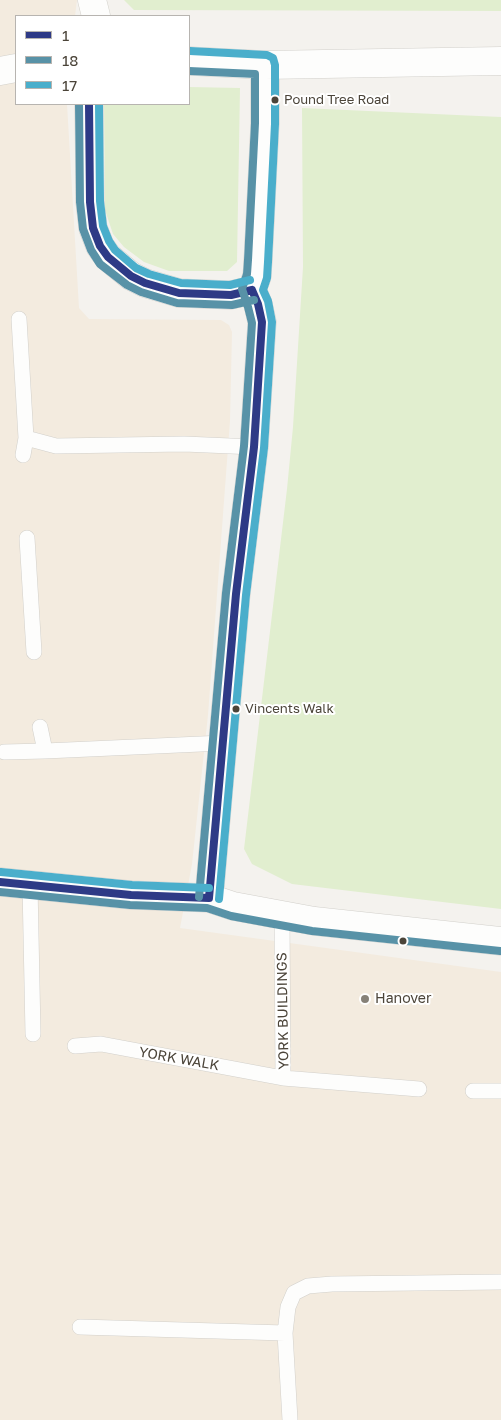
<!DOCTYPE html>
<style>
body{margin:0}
#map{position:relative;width:501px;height:1420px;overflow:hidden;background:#f4f2ee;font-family:"Golos Text",sans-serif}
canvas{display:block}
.legend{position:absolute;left:15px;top:15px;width:175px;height:90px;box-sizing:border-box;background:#fff;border:1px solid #b7b4b0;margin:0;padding:6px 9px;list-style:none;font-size:15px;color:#4b4439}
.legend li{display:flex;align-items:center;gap:10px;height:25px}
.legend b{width:25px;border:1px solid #b7b4b0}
</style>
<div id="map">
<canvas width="501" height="1420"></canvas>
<ul class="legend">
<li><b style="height:6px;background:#2e3a86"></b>1</li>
<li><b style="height:6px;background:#5892a7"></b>18</li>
<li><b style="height:6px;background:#4aaecb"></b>17</li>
</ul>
</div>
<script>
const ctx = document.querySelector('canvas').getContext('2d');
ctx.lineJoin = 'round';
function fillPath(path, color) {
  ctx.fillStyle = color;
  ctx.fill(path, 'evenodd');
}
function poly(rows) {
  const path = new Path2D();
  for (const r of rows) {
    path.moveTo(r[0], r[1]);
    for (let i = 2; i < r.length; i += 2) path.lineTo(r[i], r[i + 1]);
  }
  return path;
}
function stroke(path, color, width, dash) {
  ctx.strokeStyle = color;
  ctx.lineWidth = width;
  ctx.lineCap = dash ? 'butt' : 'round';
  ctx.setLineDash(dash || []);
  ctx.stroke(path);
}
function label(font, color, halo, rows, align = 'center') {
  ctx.font = font + ' "Golos Text",sans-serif';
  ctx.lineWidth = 4;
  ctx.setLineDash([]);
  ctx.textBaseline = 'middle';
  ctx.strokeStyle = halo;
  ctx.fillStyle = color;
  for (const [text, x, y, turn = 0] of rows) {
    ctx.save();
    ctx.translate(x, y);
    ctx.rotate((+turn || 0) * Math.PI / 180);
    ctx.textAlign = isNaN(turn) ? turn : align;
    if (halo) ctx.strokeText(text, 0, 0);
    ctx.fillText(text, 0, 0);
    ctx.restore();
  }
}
const commercial = poly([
 [0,0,77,0,75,16,16,16,16,104,67,104,79,308,89,319,221,320,229,325,232,332,230,421,208,715,192,864,180,928,501,972,501,1420,0,1420]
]);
const green = poly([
 [124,0,501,0,501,11,134,10],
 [189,87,240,88,237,262,227,271,169,271,144,262,124,247,113,234,105,210,104,104,189,104],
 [302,108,501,117,501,909,292,884,252,864,244,849,287,489,293,427,303,267]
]);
const service = poly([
 [19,319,26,438,56,446,184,444,254,447],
 [23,455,26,438],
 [27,538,34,652],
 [40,727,45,751],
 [4,752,45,751,223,743],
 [30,885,33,1034],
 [282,914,283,1078],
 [75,1046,101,1044,283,1078,419,1089],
 [473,1091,501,1091],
 [80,1327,285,1333],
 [290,1420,285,1333,288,1307,294,1293,308,1286,332,1284,501,1282]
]);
const minor = poly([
 [92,0,96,16],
 [189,61,265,65,501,61],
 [0,71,16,68],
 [89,104,90,202,93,228,100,246,108,257,131,276,145,283,179,293,231,295,252,290],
 [0,882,131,895,209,898,233,906,314,921,501,941],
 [209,898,236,594,254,447,262,322,258,304,252,290,257,276,258,261,265,123,265,65]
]);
const bus1 = poly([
 [89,104,90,202,93,228,100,246,108,257,131,276,145,283,179,293,231,295,252,290],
 [0,882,131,895,209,898],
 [209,898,236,594,254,447,262,322,258,304,252,290]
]);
const bus2 = poly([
 [189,71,255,74,255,123,248,260,247,274,242,289,248,307,252,323,244,446,226,593,199,897],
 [79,104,80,202,83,229,91,250,100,264,127,285,141,292,177,303,232,305,254,300],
 [0,892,130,905,207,908,231,916,312,931,500,951]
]);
const bus3 = poly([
 [190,51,267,55,273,58,275,65,275,124,268,262,267,278,263,290,268,301,272,322,264,448,246,595,219,899],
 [99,104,100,201,103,226,109,241,115,250,136,268,149,274,181,283,230,285,250,280],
 [1,872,132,885,209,888]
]);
const markers = [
 [275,100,4.5,"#4b4439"],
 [236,709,4.5,"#4b4439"],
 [403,941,4.5,"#4b4439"],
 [365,999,5,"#868178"]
];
const busNames = [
 ["Pound Tree Road",284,100],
 ["Vincents Walk",245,709]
];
const poiNames = [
 ["Hanover",375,999]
];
const streetNames = [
 ["YORK BUILDINGS",283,1011,-91],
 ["YORK WALK",179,1059,10]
];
fillPath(commercial, '#f3ebdf');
fillPath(green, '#e1eecf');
stroke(service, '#d2d0cb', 16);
stroke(minor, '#d2d0cb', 29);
stroke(service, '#fdfdfc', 15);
stroke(minor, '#fdfdfc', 28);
stroke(bus1, '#2e3a86', 8);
stroke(bus2, '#5892a7', 8);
stroke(bus3, '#4aaecb', 8);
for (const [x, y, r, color] of markers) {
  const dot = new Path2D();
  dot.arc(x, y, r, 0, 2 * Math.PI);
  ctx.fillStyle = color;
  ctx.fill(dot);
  stroke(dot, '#fff', 2);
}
label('13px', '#4b4439', '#fff', busNames, 'left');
label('14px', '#4b4439', '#fff', poiNames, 'left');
label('14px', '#4b4439', '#fff', streetNames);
</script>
